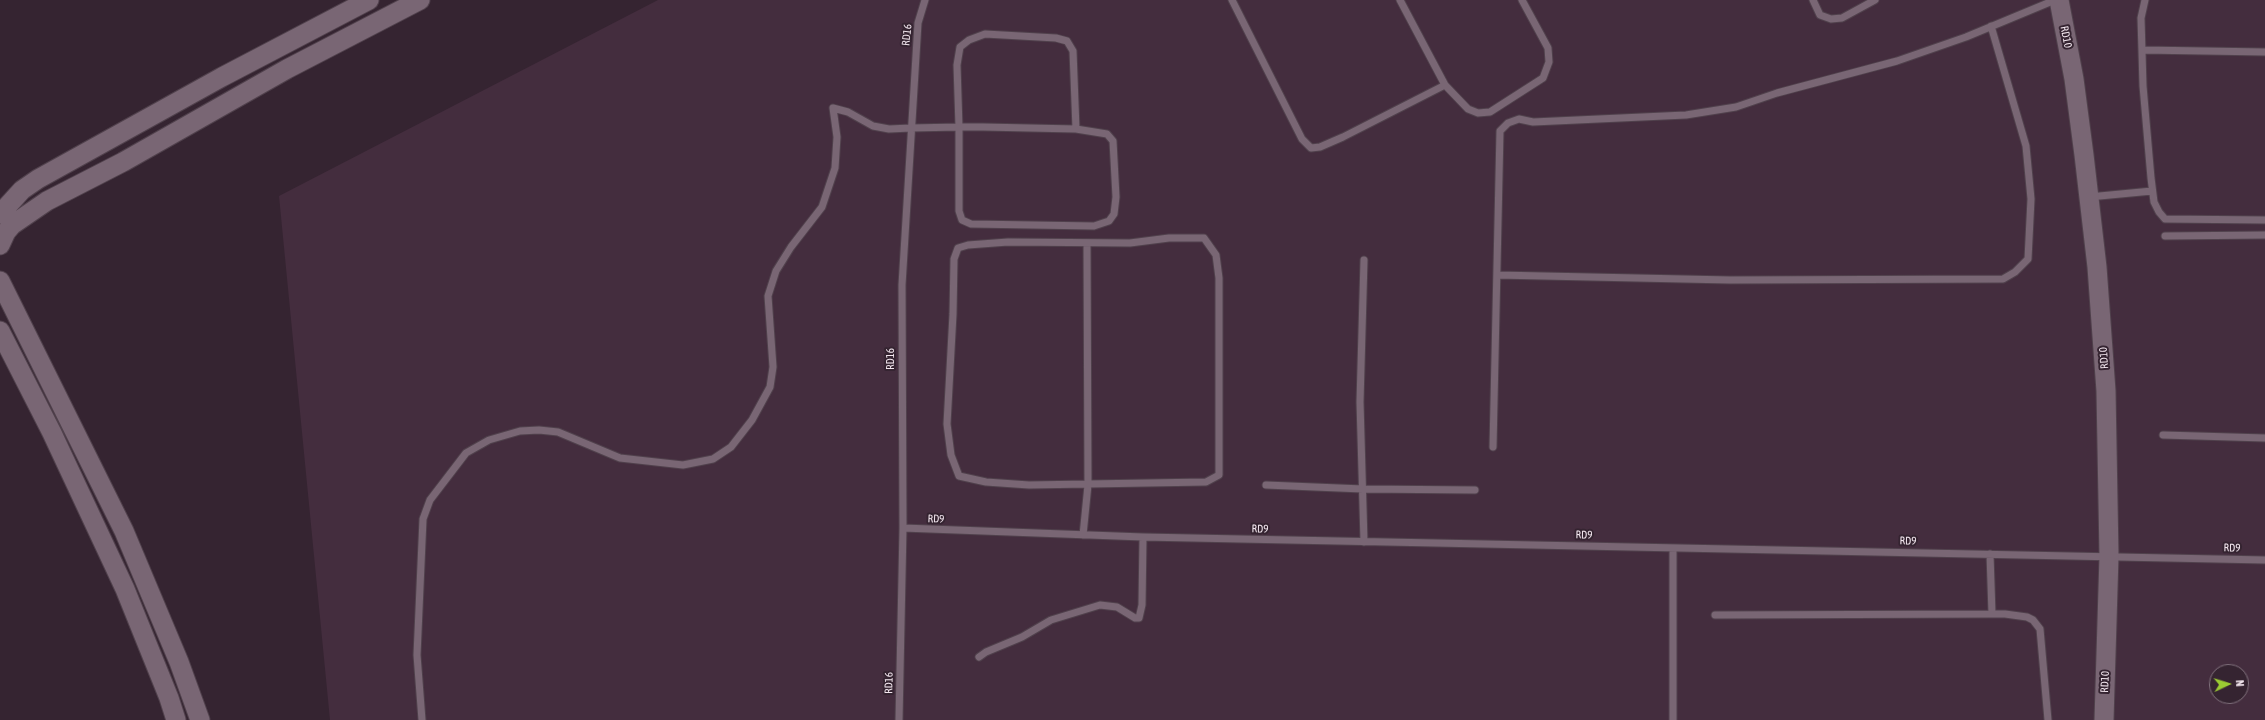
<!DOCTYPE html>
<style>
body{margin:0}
#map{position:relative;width:2265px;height:720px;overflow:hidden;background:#352431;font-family:"Asap Condensed",sans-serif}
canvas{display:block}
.north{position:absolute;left:2209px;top:664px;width:40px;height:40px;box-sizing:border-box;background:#352431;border:1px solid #81727d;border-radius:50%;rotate:86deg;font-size:11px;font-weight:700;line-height:16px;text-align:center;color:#f3e7ef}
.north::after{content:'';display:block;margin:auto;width:14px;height:18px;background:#9bcb33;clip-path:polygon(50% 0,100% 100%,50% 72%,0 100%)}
</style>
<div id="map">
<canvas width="2265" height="720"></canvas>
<div class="north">N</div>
</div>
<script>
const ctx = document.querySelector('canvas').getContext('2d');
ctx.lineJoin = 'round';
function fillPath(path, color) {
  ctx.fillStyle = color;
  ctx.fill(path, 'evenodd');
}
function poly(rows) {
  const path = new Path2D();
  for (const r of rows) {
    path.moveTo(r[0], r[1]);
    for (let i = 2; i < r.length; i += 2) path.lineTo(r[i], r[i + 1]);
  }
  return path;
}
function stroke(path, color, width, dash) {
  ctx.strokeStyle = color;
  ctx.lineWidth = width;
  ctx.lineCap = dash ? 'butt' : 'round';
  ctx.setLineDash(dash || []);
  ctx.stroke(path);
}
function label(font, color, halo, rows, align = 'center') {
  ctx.font = font + ' "Asap Condensed",sans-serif';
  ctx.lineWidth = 4;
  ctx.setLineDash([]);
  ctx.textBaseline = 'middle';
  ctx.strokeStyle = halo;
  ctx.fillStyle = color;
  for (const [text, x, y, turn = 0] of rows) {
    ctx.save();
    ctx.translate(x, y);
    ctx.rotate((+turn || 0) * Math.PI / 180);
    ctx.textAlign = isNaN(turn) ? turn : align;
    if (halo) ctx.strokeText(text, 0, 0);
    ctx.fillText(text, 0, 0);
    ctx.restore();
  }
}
const built = poly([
 [658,0,2265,0,2265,720,330,720,279,196],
 [2217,672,2241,672,2241,696,2217,696]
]);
const lane = poly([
 [1232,0,1302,139,1311,148,1320,147,1343,137,1445,85],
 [1400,0,1445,85,1468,109,1478,113,1490,112,1543,78,1549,62,1548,48,1522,0],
 [1813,0,1820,15,1831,19,1842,18,1875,0],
 [2145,0,2141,18,2143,86,2151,178,2154,202,2159,212,2165,219,2265,220],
 [2143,50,2265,52],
 [2089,197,2152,191],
 [2165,236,2265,235],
 [1169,238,1204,238,1216,255,1219,278,1219,475,1206,482,1029,485,986,482,959,476,951,455,947,424,953,314,954,259,958,248,968,245,1008,242,1130,243,1169,238],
 [1364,260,1360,402,1364,542],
 [1497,275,1730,280,2003,279,2015,272,2028,259,2031,199,2026,146,1991,26],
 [2163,435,2265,438],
 [1493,447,1500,131,1508,123,1519,119,1533,122,1686,115,1736,107,1777,93,1897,61,1966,37,2055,0],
 [1266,485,1363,489,1475,490],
 [903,528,1143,537,2265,560],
 [1083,535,1088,485,1087,243],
 [1673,548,1673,720],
 [1990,554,1992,614,2005,614,2027,617,2033,620,2040,629,2048,720],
 [1715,615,1992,614],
 [979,657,986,652,1022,637,1051,620,1100,605,1117,607,1135,618,1139,618,1142,605,1143,537],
 [422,720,417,655,423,519,430,500,466,453,489,440,520,431,539,430,558,432,620,458,683,465,713,459,731,447,752,420,770,387,773,367,768,296,776,271,791,247,822,207,835,168,837,137,833,108,848,112,873,126,889,129,911,128,959,127,983,127,1076,129,1107,134,1113,141,1116,197,1114,214,1109,221,1094,226,971,224,962,220,959,211,959,127,957,65,960,47,969,40,985,34,1056,38,1067,41,1073,51,1076,129],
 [899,720,903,528,902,285,918,23,925,0]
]);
const secondary = poly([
 [2059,0,2074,79,2084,155,2097,267,2106,391,2109,556,2104,720],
 [0,214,22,190,38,179,222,77,369,0],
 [0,245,6,232,12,225,47,201,123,162,287,69,420,0],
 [0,281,124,531,179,662,200,720],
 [0,331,52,433,125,589,169,698,176,720]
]);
const streetNames = [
 ["RD16",907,35,-84],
 ["RD10",2066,37,79],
 ["RD10",2104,358,-94],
 ["RD16",891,359,-90],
 ["RD9",936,519,2],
 ["RD9",1260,529,1],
 ["RD9",1584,535,1],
 ["RD9",1908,541,1],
 ["RD9",2232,548,1],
 ["RD10",2105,682,-88],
 ["RD16",889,683,-89]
];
fillPath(built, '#442d3e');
stroke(lane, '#50414c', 9);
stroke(secondary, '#50414c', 21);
stroke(lane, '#796674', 7);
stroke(secondary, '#796674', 19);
label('11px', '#f3e7ef', '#352431', streetNames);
</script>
